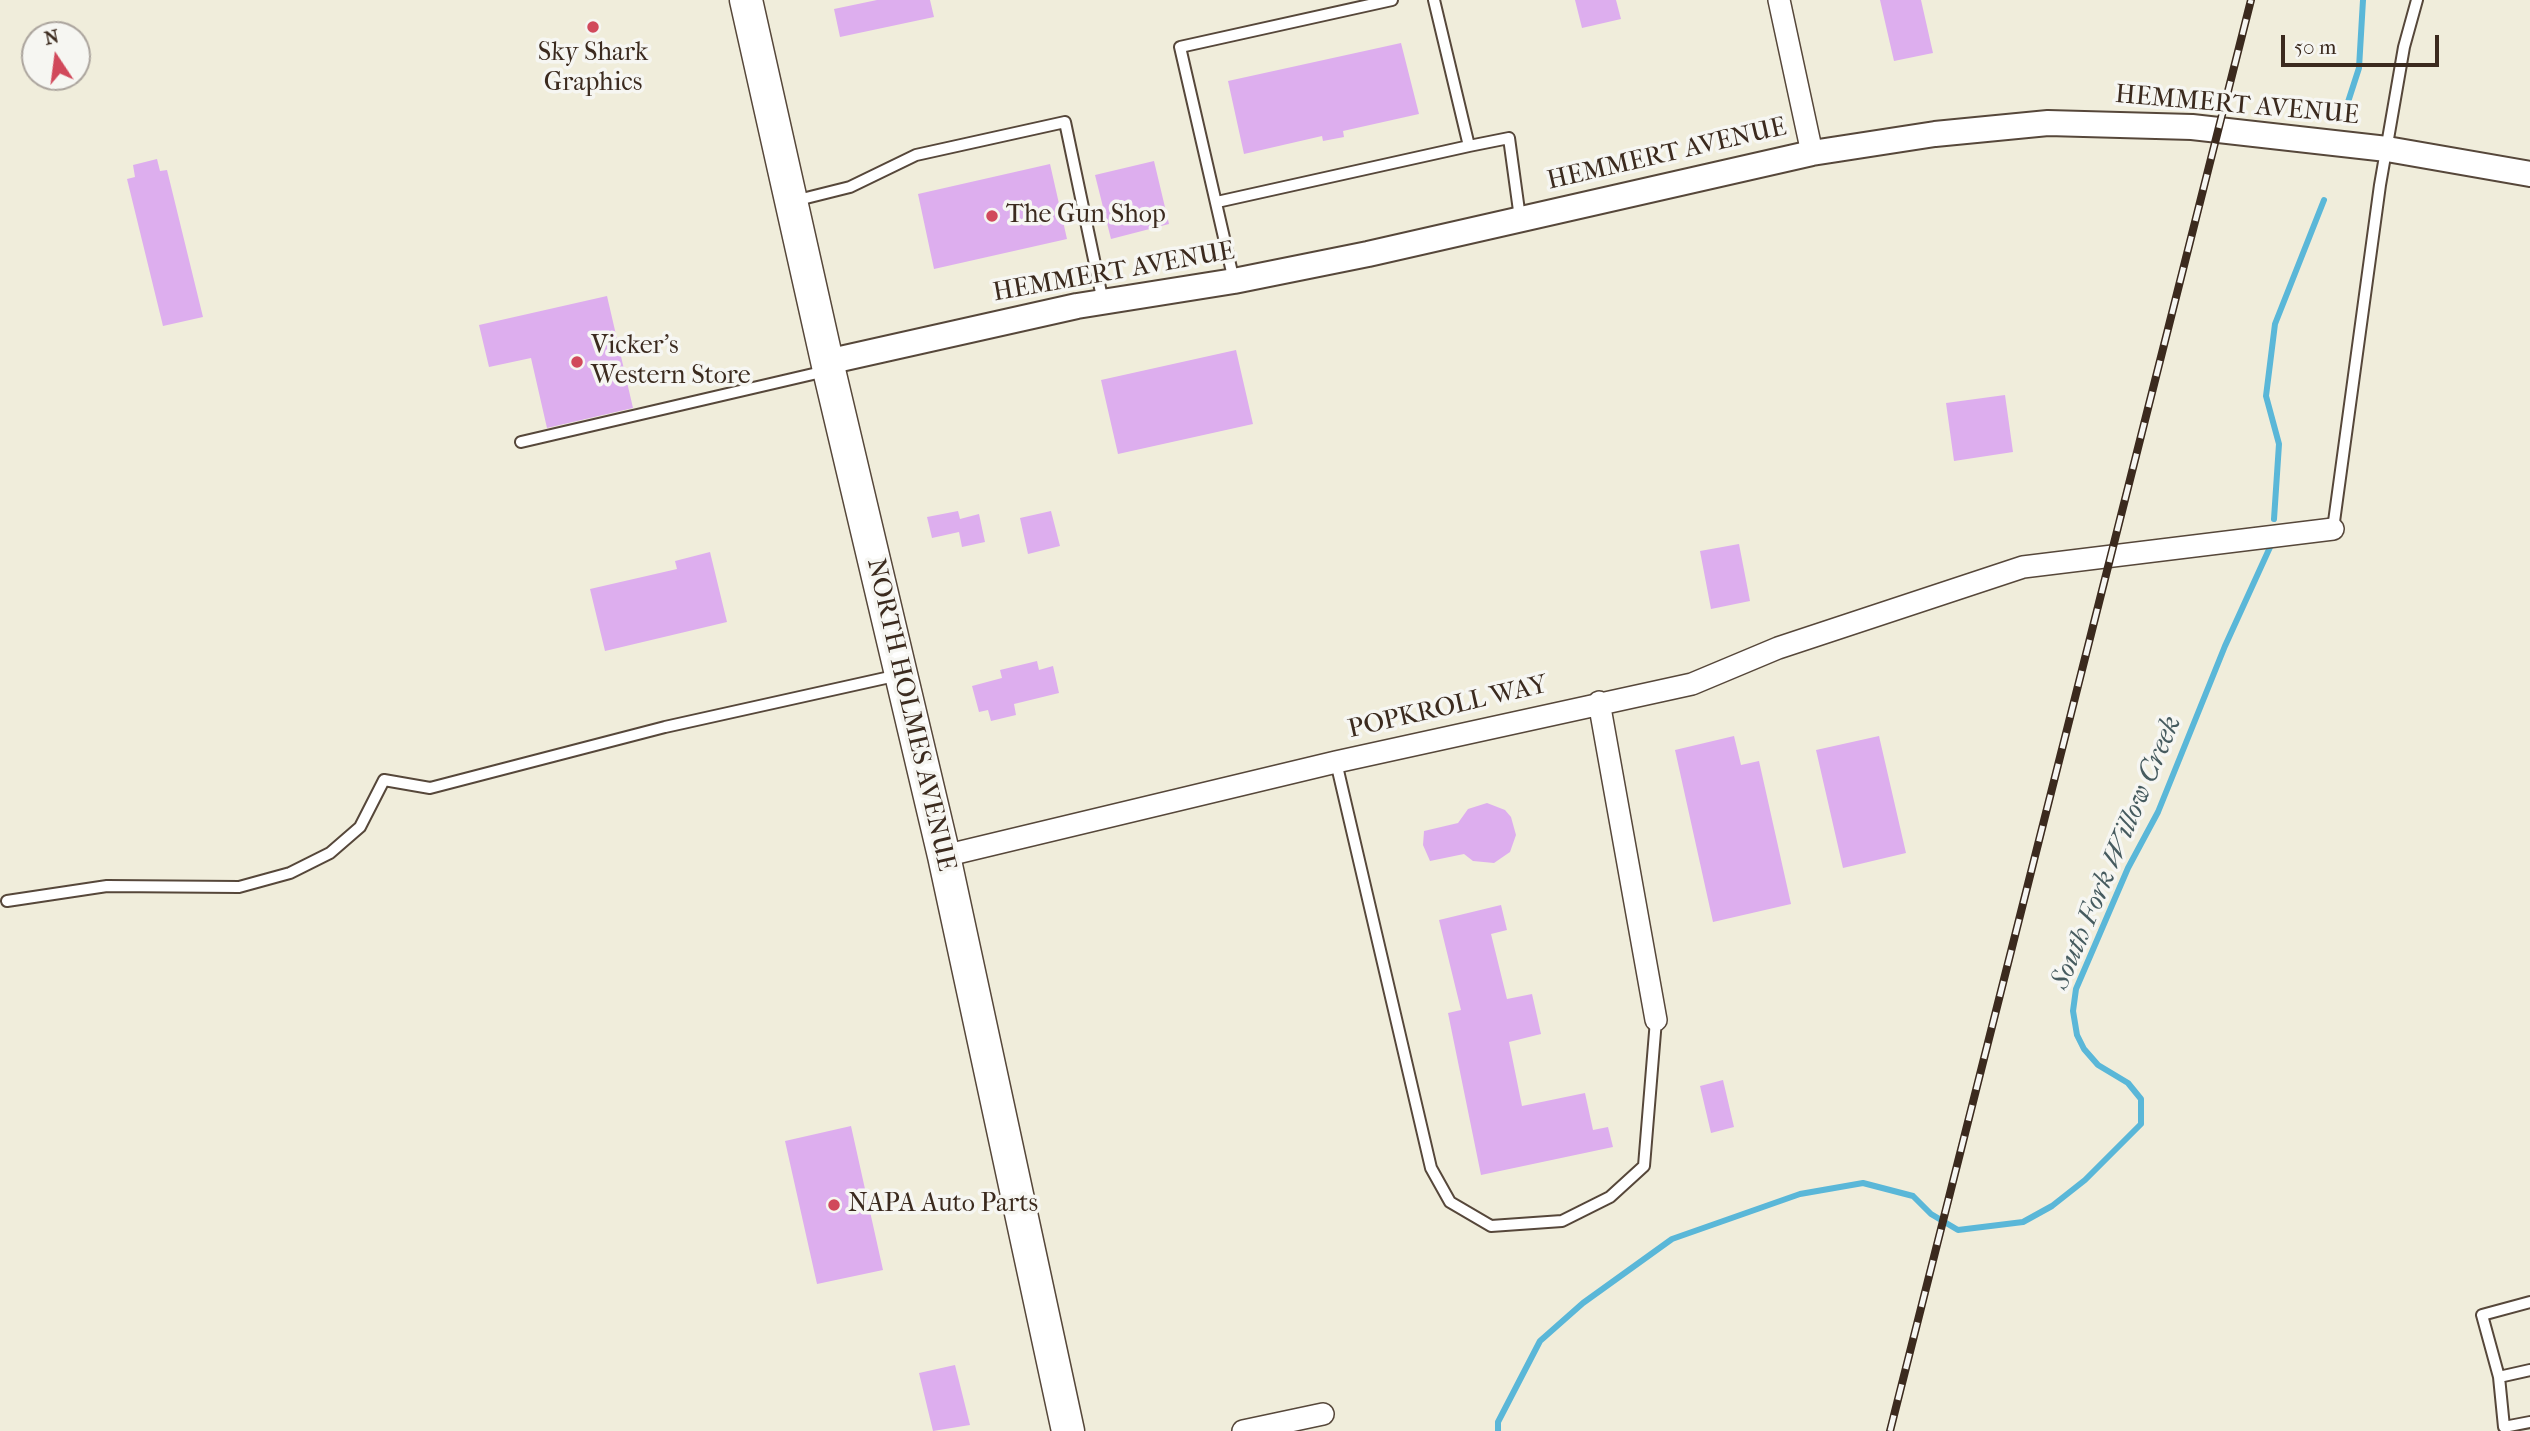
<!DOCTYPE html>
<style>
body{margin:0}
#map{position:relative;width:2530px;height:1431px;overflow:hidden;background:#f0eddb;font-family:"IM FELL French Canon",serif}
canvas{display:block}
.north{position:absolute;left:21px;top:21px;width:70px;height:70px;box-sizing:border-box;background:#f6f6f2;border:2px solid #aba49d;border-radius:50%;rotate:347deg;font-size:19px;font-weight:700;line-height:28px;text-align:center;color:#3b2a1e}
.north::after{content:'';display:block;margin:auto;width:24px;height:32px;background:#d1495b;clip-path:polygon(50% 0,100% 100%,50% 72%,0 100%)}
.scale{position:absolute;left:2281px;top:35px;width:158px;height:32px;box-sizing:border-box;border:4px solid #3b2a1e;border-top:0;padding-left:9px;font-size:21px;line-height:24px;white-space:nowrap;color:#3b2a1e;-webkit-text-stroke:5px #f6f6f2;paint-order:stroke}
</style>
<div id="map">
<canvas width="2530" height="1431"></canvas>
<div class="north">N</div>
<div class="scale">50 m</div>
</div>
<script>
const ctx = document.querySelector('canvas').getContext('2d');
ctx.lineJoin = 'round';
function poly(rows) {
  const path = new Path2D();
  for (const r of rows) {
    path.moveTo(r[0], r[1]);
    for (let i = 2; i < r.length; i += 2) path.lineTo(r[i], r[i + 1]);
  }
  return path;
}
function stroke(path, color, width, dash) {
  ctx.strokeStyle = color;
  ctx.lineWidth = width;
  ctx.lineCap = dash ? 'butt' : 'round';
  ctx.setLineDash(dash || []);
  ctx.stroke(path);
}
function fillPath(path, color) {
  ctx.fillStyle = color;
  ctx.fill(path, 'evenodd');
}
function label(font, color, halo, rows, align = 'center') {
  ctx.font = font + ' "IM FELL French Canon",serif';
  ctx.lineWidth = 7;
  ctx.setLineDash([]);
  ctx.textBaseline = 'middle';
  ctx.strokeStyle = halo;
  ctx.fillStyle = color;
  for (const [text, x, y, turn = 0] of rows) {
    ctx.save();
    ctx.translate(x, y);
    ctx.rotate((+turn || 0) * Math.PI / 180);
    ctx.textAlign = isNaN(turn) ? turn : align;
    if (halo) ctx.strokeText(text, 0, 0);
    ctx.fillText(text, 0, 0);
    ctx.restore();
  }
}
const stream = poly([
 [2347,105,2359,68,2363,0],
 [2274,519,2279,444,2266,396,2275,324,2324,200],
 [1498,1431,1498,1422,1540,1341,1583,1303,1672,1239,1800,1194,1863,1183,1913,1196,1931,1214,1958,1230,2023,1222,2052,1206,2085,1180,2141,1124,2141,1099,2128,1083,2098,1065,2084,1049,2077,1035,2073,1011,2076,989,2128,868,2158,812,2225,646,2271,545]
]);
const building = poly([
 [877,0,930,0,934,17,840,37,834,9],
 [1575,0,1616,0,1621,19,1582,28],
 [1880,0,1921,0,1933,53,1894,61],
 [1401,43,1419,114,1343,131,1344,137,1323,141,1322,136,1244,154,1228,81],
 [157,159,160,171,167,170,203,317,163,326,127,179,135,177,133,165],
 [1154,161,1169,224,1111,239,1095,175],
 [1050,164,1067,239,934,269,918,194],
 [607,296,633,408,547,428,531,358,489,367,479,325],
 [1236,350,1253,424,1118,454,1101,380],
 [2005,395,2013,452,1954,461,1946,403],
 [958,511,960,519,979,514,985,542,962,547,959,532,932,538,927,517],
 [1051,511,1060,546,1028,554,1020,518],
 [1739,544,1750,601,1711,609,1700,551],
 [710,552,727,622,605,651,590,589,677,569,675,561],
 [1037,661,1039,670,1053,666,1059,693,1014,704,1016,715,991,721,988,710,979,712,972,686,1002,678,1000,670],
 [1734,736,1741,765,1759,761,1791,904,1713,922,1675,750],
 [1879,736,1906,853,1843,868,1816,750],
 [1487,803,1505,810,1511,817,1516,835,1510,852,1494,863,1473,861,1464,854,1430,861,1423,845,1424,831,1458,823,1468,809],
 [1501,905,1507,930,1491,934,1507,999,1532,994,1541,1034,1509,1042,1522,1106,1585,1093,1593,1130,1608,1127,1613,1147,1481,1175,1448,1013,1461,1010,1439,920],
 [1723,1080,1734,1127,1711,1133,1700,1086],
 [851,1126,883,1270,817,1284,785,1141],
 [955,1365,970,1425,933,1431,919,1373]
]);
const service = poly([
 [1469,146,1509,138,1520,218],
 [794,201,850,187,916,155,1065,122,1103,302],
 [1217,202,1469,146,1434,0],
 [1234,281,1180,47,1392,0],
 [521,442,826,371],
 [2333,529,2380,185,2404,47,2417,0],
 [1336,762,1431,1168,1450,1202,1491,1226,1562,1221,1610,1197,1644,1166,1656,1020],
 [7,901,107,886,239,887,290,873,330,853,360,827,384,780,430,788,665,727,899,675],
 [2530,1370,2499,1377,2504,1427,2530,1422],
 [2499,1377,2482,1315,2530,1302]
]);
const minor = poly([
 [1779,0,1812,153],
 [1599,702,1656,1020],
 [944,856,1336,762,1692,684,1778,648,2023,567,2333,529],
 [1243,1431,1323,1414]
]);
const tertiary = poly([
 [827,362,1077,306,1234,281,1368,254,1812,153,1935,134,2048,123,2192,127,2387,149,2530,174]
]);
const primary = poly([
 [746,0,829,370,944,856,1068,1431]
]);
const rail = poly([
 [1890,1431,2251,0]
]);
const markers = [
 [593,27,7,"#d1495b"],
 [992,216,7,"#d1495b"],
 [577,362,7,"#d1495b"],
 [834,1205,7,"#d1495b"]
];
const poiNames = [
 ["Sky Shark",593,54,"center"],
 ["Graphics",593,84,"center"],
 ["The Gun Shop",1006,216],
 ["Vicker's",591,347],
 ["Western Store",591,377],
 ["NAPA Auto Parts",848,1205]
];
const streetNames = [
 ["HEMMERT AVENUE",2237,106,5],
 ["HEMMERT AVENUE",1667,155,-13],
 ["HEMMERT AVENUE",1114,273,-10],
 ["POPKROLL WAY",1448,708,-13],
 ["NORTH HOLMES AVENUE",910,715,77]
];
const waterNames = [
 ["South Fork Willow Creek",2117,853,-67]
];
stroke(stream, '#5ab7d8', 6);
fillPath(building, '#ddaeee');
stroke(service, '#56473a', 14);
stroke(minor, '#56473a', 24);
stroke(tertiary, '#56473a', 28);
stroke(primary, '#56473a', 35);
stroke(service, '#fff', 10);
stroke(minor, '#fff', 21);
stroke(tertiary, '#fff', 24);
stroke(primary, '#fff', 32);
stroke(rail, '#3b2a1e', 8);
stroke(rail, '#f6f6f2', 5, [16]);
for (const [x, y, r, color] of markers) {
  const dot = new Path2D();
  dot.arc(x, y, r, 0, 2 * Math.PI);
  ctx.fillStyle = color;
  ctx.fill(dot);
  stroke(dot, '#f6f6f2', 2.5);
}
label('26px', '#3b2a1e', '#f6f6f2', poiNames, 'left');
label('26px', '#3b2a1e', '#f6f6f2', streetNames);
label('italic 28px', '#465b5f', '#f6f6f2', waterNames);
</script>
